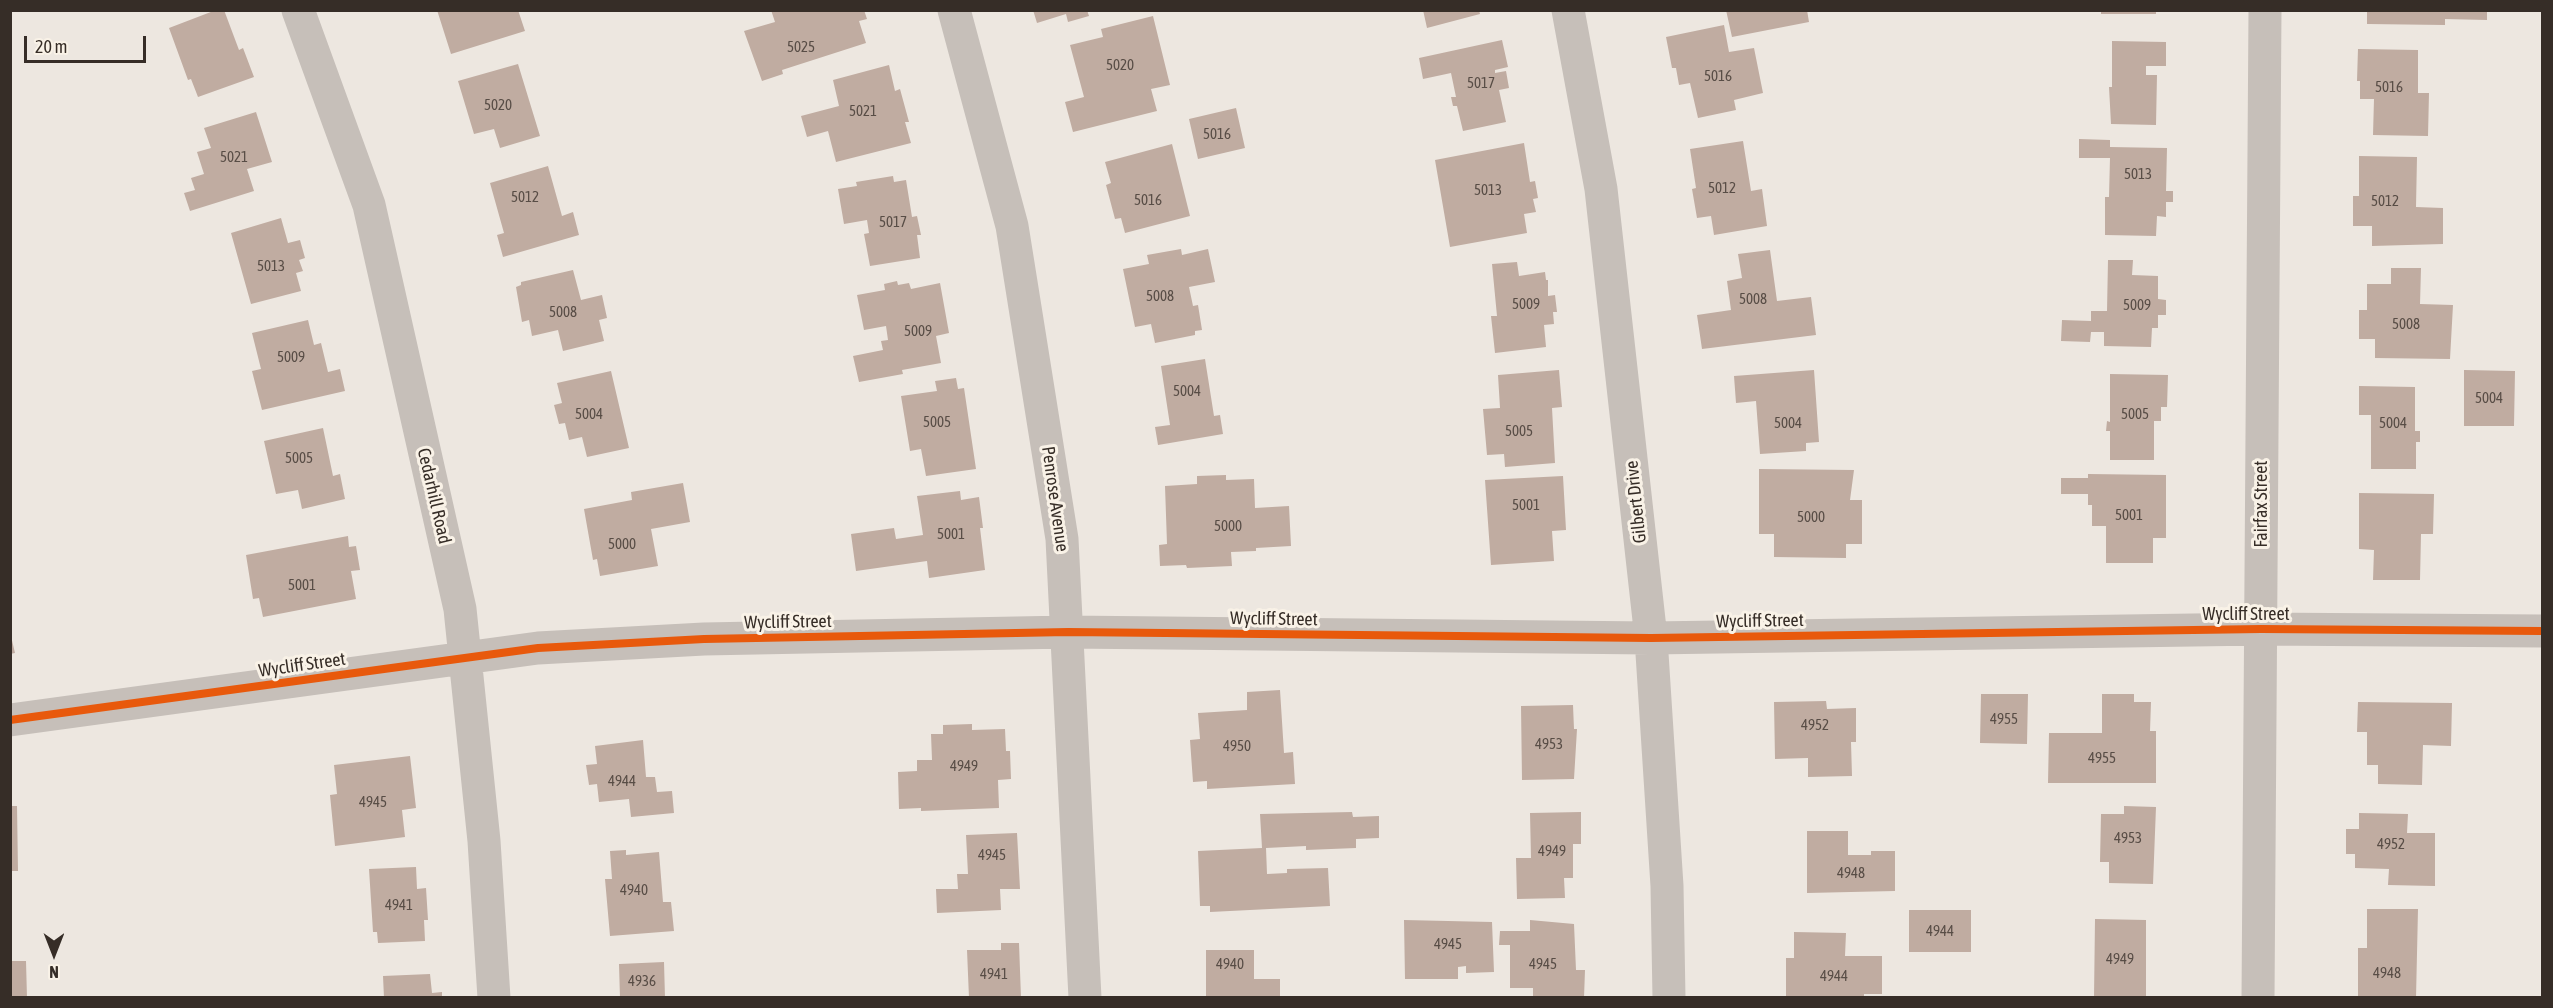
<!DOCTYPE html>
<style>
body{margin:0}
#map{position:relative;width:2553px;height:1008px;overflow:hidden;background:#ede7e0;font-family:"Asap Condensed",sans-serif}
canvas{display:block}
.frame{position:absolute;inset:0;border:12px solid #362d27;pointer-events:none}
.north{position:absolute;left:24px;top:924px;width:60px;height:60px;-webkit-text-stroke:4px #f9f2e7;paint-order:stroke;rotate:180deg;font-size:16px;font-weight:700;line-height:24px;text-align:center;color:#362d27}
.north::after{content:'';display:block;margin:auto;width:21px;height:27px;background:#362d27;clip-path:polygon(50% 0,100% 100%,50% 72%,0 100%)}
.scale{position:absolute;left:24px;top:36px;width:122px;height:27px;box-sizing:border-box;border:3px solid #362d27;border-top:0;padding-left:8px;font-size:18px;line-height:21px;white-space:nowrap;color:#362d27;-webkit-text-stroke:4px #f9f2e7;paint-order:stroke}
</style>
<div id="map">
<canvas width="2553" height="1008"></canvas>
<div class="frame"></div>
<div class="north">N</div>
<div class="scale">20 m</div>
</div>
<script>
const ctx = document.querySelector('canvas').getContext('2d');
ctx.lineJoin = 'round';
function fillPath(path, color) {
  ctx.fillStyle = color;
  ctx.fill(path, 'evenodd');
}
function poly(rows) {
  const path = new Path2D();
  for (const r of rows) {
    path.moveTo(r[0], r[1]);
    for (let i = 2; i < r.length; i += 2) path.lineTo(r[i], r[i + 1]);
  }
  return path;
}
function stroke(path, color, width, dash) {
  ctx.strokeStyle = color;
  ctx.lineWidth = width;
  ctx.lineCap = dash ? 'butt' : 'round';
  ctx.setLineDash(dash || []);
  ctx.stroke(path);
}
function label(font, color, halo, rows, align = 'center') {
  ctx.font = font + ' "Asap Condensed",sans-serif';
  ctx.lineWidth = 6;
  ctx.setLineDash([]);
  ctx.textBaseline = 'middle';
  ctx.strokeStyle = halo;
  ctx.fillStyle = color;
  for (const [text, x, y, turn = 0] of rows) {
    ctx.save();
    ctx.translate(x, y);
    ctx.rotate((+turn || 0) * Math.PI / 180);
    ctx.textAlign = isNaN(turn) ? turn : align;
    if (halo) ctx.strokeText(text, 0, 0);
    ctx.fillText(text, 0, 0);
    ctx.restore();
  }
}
const building = poly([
 [216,10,224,10,239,50,243,48,254,77,198,97,191,79,188,80,169,28],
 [437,10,518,10,525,31,451,54],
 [771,10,864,10,867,19,859,21,866,43,782,70,783,74,762,81,744,31,775,22],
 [1033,10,1087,10,1089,16,1068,22,1066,14,1037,23],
 [1423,10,1479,10,1480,14,1427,28],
 [1726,10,1807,10,1809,22,1732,37],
 [2101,10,2156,10,2156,14,2101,14],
 [2367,10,2487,10,2487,20,2445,19,2445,25,2367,24],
 [1153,16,1170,85,1151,89,1157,111,1073,132,1065,102,1084,97,1070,45,1103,37,1101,29],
 [1724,25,1729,52,1754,48,1763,93,1734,100,1736,110,1698,118,1690,83,1679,85,1676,68,1672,68,1666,37],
 [1502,40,1508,67,1495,70,1495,73,1506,71,1509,88,1499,90,1506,122,1463,131,1457,106,1453,106,1451,97,1456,97,1451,73,1423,79,1419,58],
 [2112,41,2166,42,2166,66,2146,66,2146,75,2157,75,2156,125,2111,124,2109,87,2112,87],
 [2358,49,2418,50,2418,93,2429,93,2428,136,2373,135,2374,99,2360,99,2360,81,2357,81],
 [518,64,540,136,500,148,494,129,474,134,458,81],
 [889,65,895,91,900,89,909,122,905,122,911,143,836,162,828,131,807,137,801,116,839,106,833,80],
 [1236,108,1245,148,1198,159,1189,119],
 [256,112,272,162,247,169,254,191,190,211,184,193,195,190,191,178,204,174,197,152,211,148,204,128],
 [2079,139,2110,140,2110,147,2167,148,2166,191,2173,191,2173,202,2166,202,2166,217,2157,216,2156,236,2105,235,2105,197,2109,197,2110,158,2079,158],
 [1743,141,1751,191,1762,189,1767,226,1714,235,1711,216,1697,218,1692,189,1696,188,1690,149],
 [1524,143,1530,182,1535,181,1538,198,1533,199,1536,212,1524,214,1527,233,1450,247,1435,160],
 [1172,144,1190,216,1125,233,1121,218,1115,219,1106,185,1111,183,1105,162],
 [2359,156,2417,157,2416,207,2443,208,2443,244,2372,246,2372,226,2353,226,2353,196,2359,196],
 [548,166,562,216,573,212,579,235,503,257,497,235,504,233,490,183],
 [893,176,894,182,906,180,912,217,917,216,921,235,917,235,920,258,870,266,864,234,869,233,867,220,844,224,838,189,857,186,856,182],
 [281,218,288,243,300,240,305,258,299,260,303,271,296,273,301,291,251,304,231,233],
 [1181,249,1182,255,1208,249,1215,282,1189,287,1193,306,1198,305,1202,330,1195,331,1195,335,1155,343,1151,324,1135,327,1123,269,1149,264,1147,255],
 [1770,250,1777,301,1811,297,1816,335,1702,349,1697,315,1731,310,1727,281,1742,278,1738,254],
 [2108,260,2133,260,2132,275,2158,276,2158,299,2166,300,2166,315,2158,315,2158,328,2152,328,2151,347,2104,346,2104,332,2091,332,2090,342,2061,341,2062,320,2091,321,2091,311,2107,311],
 [1517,262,1519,276,1545,272,1546,280,1548,280,1548,296,1555,295,1557,312,1553,312,1554,324,1544,325,1546,347,1495,353,1491,316,1497,316,1492,264],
 [2391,268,2421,268,2420,304,2453,305,2450,359,2375,358,2375,339,2359,339,2359,310,2367,310,2367,284,2391,284],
 [573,270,581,300,602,295,607,318,599,320,604,341,563,351,558,330,532,336,529,320,522,322,516,287,521,285,521,282],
 [897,281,898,285,909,283,911,289,940,283,949,333,936,336,941,363,902,370,903,374,859,382,853,356,883,350,881,341,888,340,886,326,864,330,857,295,885,290,884,284],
 [308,320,314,345,321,343,328,372,340,369,345,391,262,410,252,371,261,369,252,333],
 [1205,359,1214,416,1220,415,1223,434,1158,445,1155,427,1170,425,1161,366],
 [1559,370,1562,407,1552,408,1555,463,1505,467,1504,454,1487,455,1483,409,1500,408,1498,375],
 [1814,370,1819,442,1806,443,1806,451,1760,454,1756,401,1736,403,1734,376],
 [2464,370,2515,371,2514,426,2464,426],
 [611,371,629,448,587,457,582,437,569,440,565,423,559,424,554,405,562,403,557,383],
 [2110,374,2168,375,2167,407,2161,407,2161,421,2154,421,2154,460,2110,460,2110,431,2106,431,2107,421,2110,422],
 [956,378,958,389,964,388,976,469,926,476,921,449,910,451,901,396,937,391,935,381],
 [2359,386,2415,387,2415,431,2420,431,2420,442,2416,442,2416,469,2371,469,2371,415,2359,415],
 [323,428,333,476,340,474,345,499,302,509,298,490,276,494,264,441],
 [1759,469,1854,470,1850,500,1862,500,1862,544,1846,544,1846,558,1774,557,1774,534,1759,534],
 [2088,474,2166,475,2166,538,2153,538,2153,563,2106,563,2106,526,2092,526,2092,505,2088,505,2088,494,2061,494,2061,478,2088,478],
 [1226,475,1226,480,1254,479,1255,508,1289,506,1291,546,1256,548,1256,551,1231,552,1232,566,1187,568,1186,565,1160,566,1159,545,1167,544,1165,486,1197,484,1197,476],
 [1563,476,1566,530,1552,531,1554,561,1491,565,1485,480],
 [683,483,690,522,651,529,658,566,600,576,597,559,593,560,584,509,632,500,631,492],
 [960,491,961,500,979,497,983,528,980,528,985,570,929,578,927,561,856,571,851,534,894,528,896,539,923,535,917,496],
 [2359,493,2434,494,2433,534,2421,534,2420,580,2373,580,2374,550,2359,549],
 [348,536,349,547,356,546,360,570,351,571,356,599,263,617,259,598,253,599,246,555],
 [10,632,15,653,10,654],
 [1280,690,1284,753,1293,752,1295,784,1207,789,1207,781,1193,782,1190,740,1200,739,1198,713,1247,710,1247,692],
 [1981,694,2028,694,2027,744,1980,743],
 [2102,694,2134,694,2134,702,2151,702,2150,731,2156,731,2156,783,2048,783,2049,733,2102,733],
 [1826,701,1827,709,1856,708,1856,742,1851,742,1852,776,1808,777,1808,758,1775,759,1774,702],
 [2358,702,2452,703,2451,746,2423,745,2422,785,2378,784,2378,765,2367,765,2367,732,2357,732],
 [1573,705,1574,729,1577,729,1574,779,1522,780,1521,706],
 [972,724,972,730,1005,729,1006,751,1010,751,1011,779,998,780,999,808,921,811,921,808,899,809,898,772,917,771,917,760,932,760,931,734,943,734,943,725],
 [643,740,646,777,655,777,657,792,672,791,674,813,631,817,629,799,599,802,597,784,589,785,586,765,597,764,595,746],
 [410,756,416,808,402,810,405,837,335,846,330,795,337,794,334,765],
 [10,806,17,806,18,871,10,871],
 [2124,806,2156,807,2153,884,2109,883,2109,862,2100,862,2101,814,2124,814],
 [1352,812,1353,817,1379,816,1379,838,1356,839,1356,848,1306,850,1306,846,1266,848,1267,874,1287,873,1287,869,1328,868,1330,906,1210,912,1210,906,1200,906,1198,851,1262,848,1260,814],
 [1581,812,1581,844,1573,844,1573,878,1564,878,1565,898,1517,899,1516,858,1531,858,1530,813],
 [2359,813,2408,814,2407,833,2435,833,2435,886,2388,885,2389,869,2355,868,2355,854,2346,854,2346,829,2359,829],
 [1807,831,1848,831,1848,855,1871,855,1871,851,1895,851,1895,891,1807,893],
 [1017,833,1020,889,1000,889,1001,910,937,913,936,889,958,889,957,874,968,874,966,835],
 [626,850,626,855,659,852,663,902,671,902,674,931,610,936,605,879,612,879,610,851],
 [416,867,417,889,426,888,428,920,424,920,425,941,378,943,377,932,373,932,369,869],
 [2367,909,2418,909,2416,998,2358,998,2358,948,2367,948],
 [1909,910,1971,910,1971,952,1909,952],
 [2095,919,2146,920,2146,998,2094,998],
 [1404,920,1492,922,1494,972,1466,973,1466,966,1458,967,1458,979,1405,979],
 [1530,920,1574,924,1576,970,1585,970,1584,998,1533,998,1533,988,1510,988,1510,945,1499,945,1500,931,1530,931],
 [1794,932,1846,933,1845,956,1882,956,1882,994,1864,994,1864,998,1786,998,1786,958,1794,958],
 [1001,943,1019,943,1021,998,969,998,967,950,1001,950],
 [1206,950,1254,950,1254,979,1280,979,1280,998,1206,998],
 [10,961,26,961,27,998,10,998],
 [664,962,665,998,620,998,619,964],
 [430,974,432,993,442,992,442,998,384,998,383,976]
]);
const minor = poly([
 [298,10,369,205,460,609,484,841,494,998],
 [954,10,1012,226,1062,539,1085,998],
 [1568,10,1601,189,1651,638,1667,886,1669,998],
 [10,720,538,648,704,639,1068,632,1651,638,2261,629,2542,631],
 [2258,998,2265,10]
]);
const cycleway = poly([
 [10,720,538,648,704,639,1068,632,1651,638,2261,629,2542,631]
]);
const numberNames = [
 ["5025",801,47],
 ["5020",1120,65],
 ["5016",1718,76],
 ["5017",1481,83],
 ["5016",2389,87],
 ["5020",498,105],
 ["5021",863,111],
 ["5016",1217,134],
 ["5021",234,157],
 ["5013",2138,174],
 ["5012",1722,188],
 ["5013",1488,190],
 ["5012",525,197],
 ["5016",1148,200],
 ["5012",2385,201],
 ["5017",893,222],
 ["5013",271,266],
 ["5008",1160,296],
 ["5008",1753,299],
 ["5009",1526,304],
 ["5009",2137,305],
 ["5008",563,312],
 ["5008",2406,324],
 ["5009",918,331],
 ["5009",291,357],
 ["5004",1187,391],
 ["5004",2489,398],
 ["5004",589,414],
 ["5005",2135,414],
 ["5005",937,422],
 ["5004",1788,423],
 ["5004",2393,423],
 ["5005",1519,431],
 ["5005",299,458],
 ["5001",1526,505],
 ["5001",2129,515],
 ["5000",1811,517],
 ["5000",1228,526],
 ["5001",951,534],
 ["5000",622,544],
 ["5001",302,585],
 ["4955",2004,719],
 ["4952",1815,725],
 ["4953",1549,744],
 ["4950",1237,746],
 ["4955",2102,758],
 ["4949",964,766],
 ["4944",622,781],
 ["4945",373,802],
 ["4953",2128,838],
 ["4952",2391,844],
 ["4949",1552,851],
 ["4945",992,855],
 ["4948",1851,873],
 ["4940",634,890],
 ["4941",399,905],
 ["4944",1940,931],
 ["4945",1448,944],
 ["4949",2120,959],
 ["4940",1230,964],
 ["4945",1543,964],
 ["4948",2387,973],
 ["4941",994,974],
 ["4944",1834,976],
 ["4936",642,981]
];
const streetNames = [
 ["Cedarhill Road",434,496,77],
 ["Penrose Avenue",1055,499,82],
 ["Gilbert Drive",1636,502,-96],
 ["Fairfax Street",2261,504,-90],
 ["Wycliff Street",2246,614],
 ["Wycliff Street",1274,619,1],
 ["Wycliff Street",1760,621,-1],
 ["Wycliff Street",788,622,-1],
 ["Wycliff Street",302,665,-8]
];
fillPath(building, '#c0aca1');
stroke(minor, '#c6bfb9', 33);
stroke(cycleway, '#e8590c', 8);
label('15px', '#584d46', null, numberNames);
label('18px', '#362d27', '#f9f2e7', streetNames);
</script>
